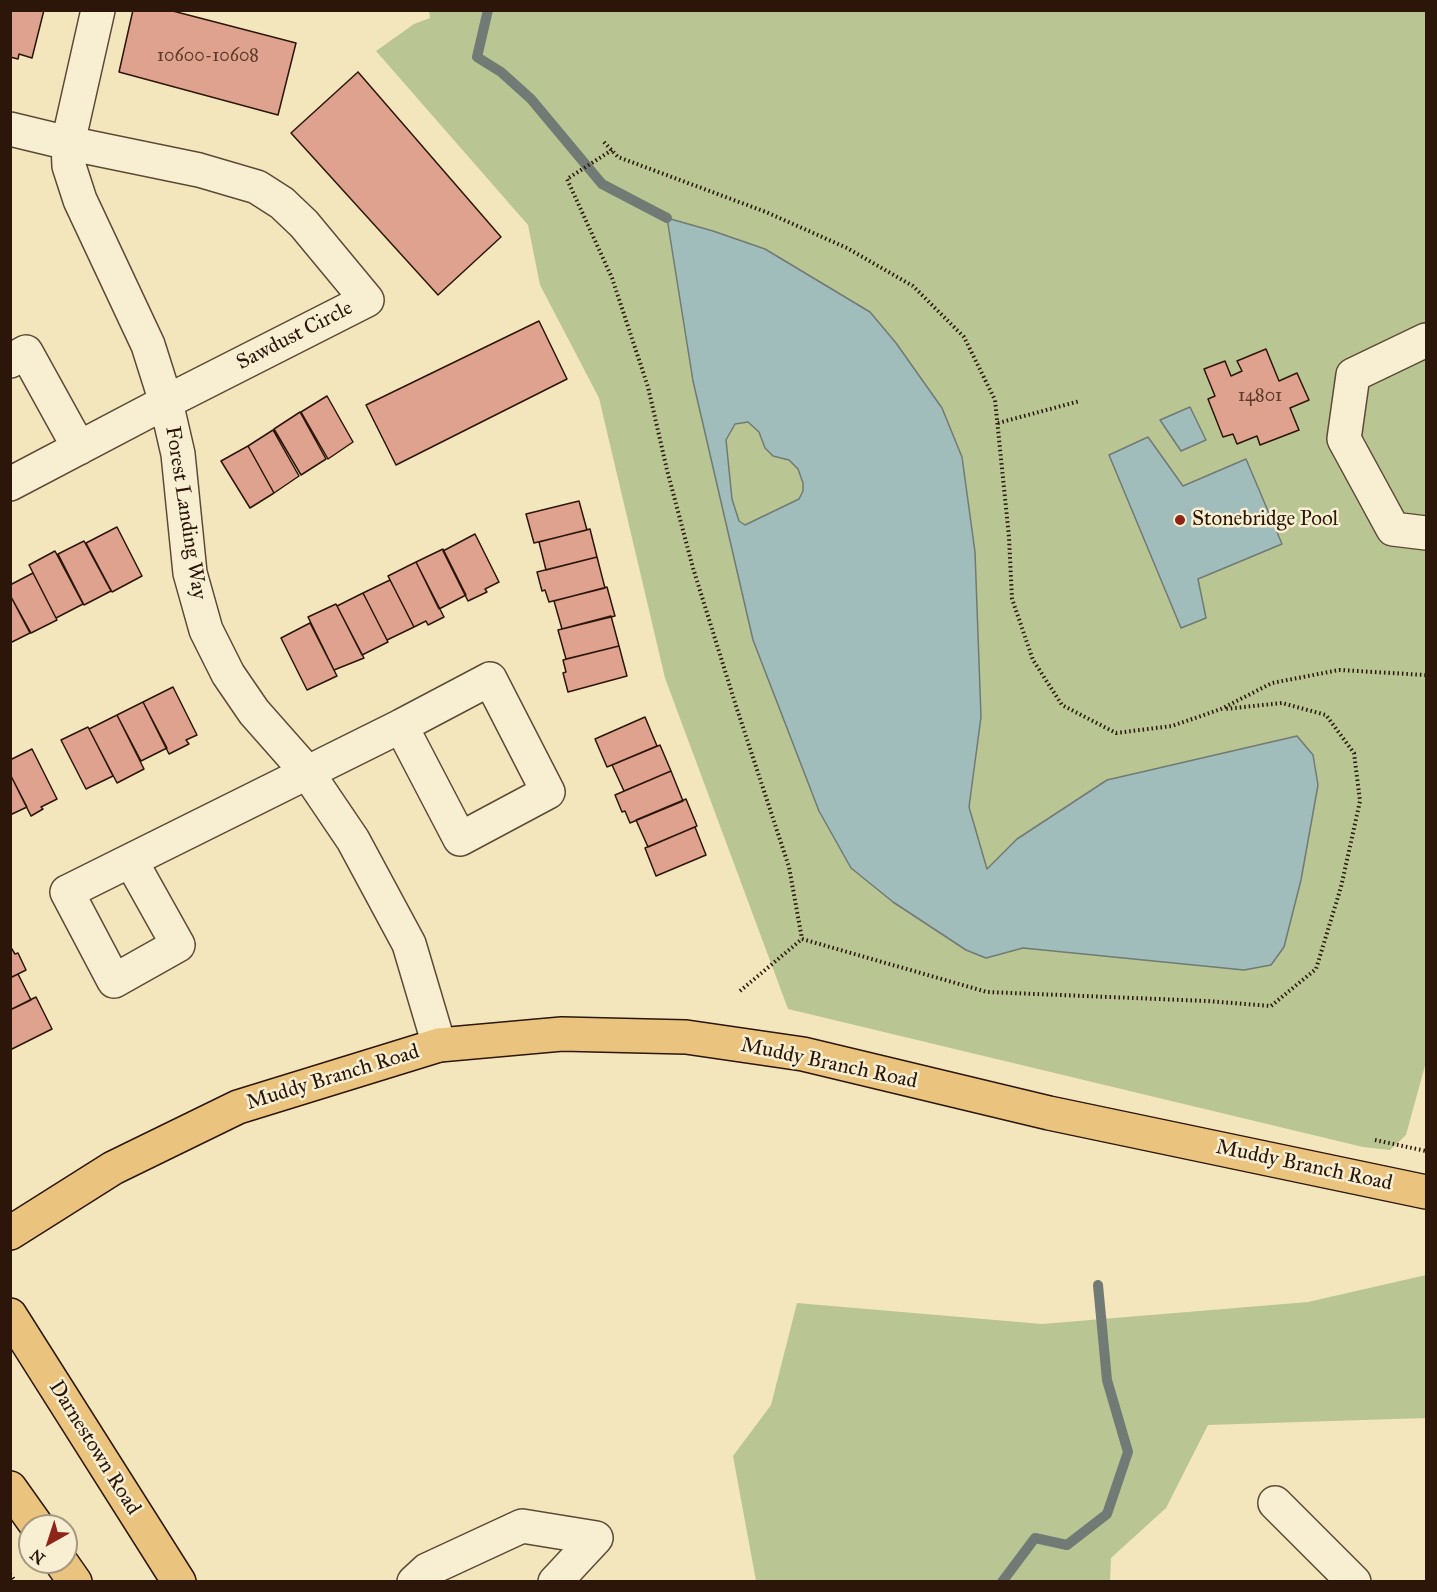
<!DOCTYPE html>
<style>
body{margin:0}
#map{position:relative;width:1437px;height:1592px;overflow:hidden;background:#f4e6bc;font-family:"IM FELL Great Primer",serif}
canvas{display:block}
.frame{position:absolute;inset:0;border:12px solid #2b1609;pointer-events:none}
.north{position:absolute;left:18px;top:1514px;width:60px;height:60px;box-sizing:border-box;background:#f8efd3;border:2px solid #a69882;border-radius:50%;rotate:219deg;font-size:16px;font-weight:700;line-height:24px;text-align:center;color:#2b1609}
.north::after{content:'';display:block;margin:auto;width:21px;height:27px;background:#8f2418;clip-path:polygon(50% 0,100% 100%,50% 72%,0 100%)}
</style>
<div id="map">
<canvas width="1437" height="1592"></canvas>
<div class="frame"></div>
<div class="north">N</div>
</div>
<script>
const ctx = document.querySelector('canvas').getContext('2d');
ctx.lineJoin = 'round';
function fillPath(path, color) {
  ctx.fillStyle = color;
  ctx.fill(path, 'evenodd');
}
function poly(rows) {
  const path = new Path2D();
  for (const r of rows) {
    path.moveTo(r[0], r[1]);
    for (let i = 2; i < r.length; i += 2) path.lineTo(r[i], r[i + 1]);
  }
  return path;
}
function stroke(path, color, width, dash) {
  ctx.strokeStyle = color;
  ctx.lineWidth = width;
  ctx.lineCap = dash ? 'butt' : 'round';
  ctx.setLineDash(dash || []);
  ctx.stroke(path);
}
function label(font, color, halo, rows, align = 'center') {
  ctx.font = font + ' "IM FELL Great Primer",serif';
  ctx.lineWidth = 5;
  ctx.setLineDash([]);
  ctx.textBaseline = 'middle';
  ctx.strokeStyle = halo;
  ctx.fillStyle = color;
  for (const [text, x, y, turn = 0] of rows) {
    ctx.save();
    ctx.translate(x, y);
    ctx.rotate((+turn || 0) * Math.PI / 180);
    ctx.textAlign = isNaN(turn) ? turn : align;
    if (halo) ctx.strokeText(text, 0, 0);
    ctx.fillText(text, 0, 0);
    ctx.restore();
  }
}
const green = poly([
 [429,10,1426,11,1426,1062,1406,1135,1390,1150,1363,1147,788,1009,665,678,599,398,540,285,528,225,376,51,414,24,430,18],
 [1426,1275,1426,1418,1208,1425,1166,1508,1111,1558,1110,1581,756,1581,733,1456,771,1405,797,1303,1042,1324,1308,1302]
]);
const water = poly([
 [667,218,713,231,765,249,870,312,896,343,942,408,962,457,975,552,981,717,969,807,987,869,1017,839,1107,780,1297,736,1313,755,1318,785,1301,880,1284,947,1271,965,1244,970,1023,948,986,958,966,950,893,902,851,868,819,811,753,640,693,381,667,218],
 [748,422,759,432,765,448,773,456,789,460,798,469,803,483,803,491,799,499,745,525,739,521,732,499,726,440,735,424,748,422],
 [1190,407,1206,440,1181,451,1160,420,1190,407],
 [1148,437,1183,486,1246,459,1282,544,1198,579,1206,618,1181,628,1109,455,1148,437]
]);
const stream = poly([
 [488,10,477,57,501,72,531,99,602,184,667,218],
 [1002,1582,1035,1538,1067,1545,1107,1514,1128,1452,1107,1380,1098,1285]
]);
const building = poly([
 [10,10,44,10,32,58,19,54,18,59,10,57,10,10],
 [133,10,169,10,296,43,278,115,119,72,133,10],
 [358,72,501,237,438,295,291,133,358,72],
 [539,321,567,379,396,465,366,405,539,321],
 [1266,349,1279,381,1297,373,1309,400,1290,408,1299,430,1260,445,1257,436,1237,444,1233,434,1223,437,1208,399,1215,396,1204,369,1225,361,1231,376,1242,371,1237,361,1266,349],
 [327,396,353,442,328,459,301,412,327,396],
 [300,412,326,459,301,475,274,429,300,412],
 [273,430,299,476,274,493,248,446,273,430],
 [248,446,274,493,250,508,221,461,248,446],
 [579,501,587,530,534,543,526,514,579,501],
 [117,527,142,576,112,592,86,543,117,527],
 [590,529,597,557,546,570,539,542,590,529],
 [475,534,499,582,485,589,487,592,468,601,443,551,475,534],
 [84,541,111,591,84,605,58,554,84,541],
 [443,549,466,595,439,609,416,562,443,549],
 [55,551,83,604,56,618,29,565,55,551],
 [597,557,605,588,549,602,545,590,542,591,537,572,597,557],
 [416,562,444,617,428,625,426,621,414,627,388,576,416,562],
 [33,573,57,620,31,633,10,595,10,585,33,573],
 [390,580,414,627,387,640,363,593,390,580],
 [607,587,615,616,562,629,554,601,607,587],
 [363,593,388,642,362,655,337,606,363,593],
 [10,595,30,633,10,643,10,595],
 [336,604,364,658,334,670,308,617,336,604],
 [611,616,619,646,566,659,558,630,611,616],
 [310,623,337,676,307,690,281,638,310,623],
 [619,646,627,676,568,692,563,673,566,672,563,660,619,646],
 [173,687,197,735,186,740,189,744,169,754,143,702,173,687],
 [143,702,167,748,141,761,117,715,143,702],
 [117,715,144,769,117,783,89,729,117,715],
 [645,717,657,746,607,767,595,739,645,717],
 [88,727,113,776,86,789,61,740,88,727],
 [660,745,671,771,624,791,612,765,660,745],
 [32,749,57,799,41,807,43,809,31,816,10,774,10,760,32,749],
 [671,771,683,801,630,823,625,811,622,812,615,795,671,771],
 [10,774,27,807,10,815,10,774],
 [686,799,697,826,648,847,636,820,686,799],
 [695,827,706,855,656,876,645,848,695,827],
 [10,946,15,954,18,953,26,970,10,978,10,946],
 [18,974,31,1000,10,1010,10,978,18,974],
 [36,997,52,1029,10,1050,10,1010,36,997]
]);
const path = poly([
 [604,142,618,157,766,212,847,248,913,286,964,337,995,400,1009,537,1012,599,1033,660,1062,705,1116,733,1172,726,1221,709,1272,683,1339,670,1426,675],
 [612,150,567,179,612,278,648,387,667,470,693,568,736,706,789,867,802,939],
 [998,423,1080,401],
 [740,991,802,939,987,992,1207,1001,1271,1006,1316,969,1341,887,1360,801,1354,753,1326,715,1282,703,1225,709],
 [1375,1140,1426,1151],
 [10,1574,16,1582]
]);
const minor = poly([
 [98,10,68,143,69,166,80,200,148,345,166,402,178,454,190,573,206,630,228,674,254,712,307,772,353,840,409,944,439,1045],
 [10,129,68,143,199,170,257,187,282,203,304,224,367,300,166,402,10,484],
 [1426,340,1353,375,1344,439,1393,529,1426,533],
 [10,361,26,352,79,448],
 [131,861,178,945,114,981,67,892,401,726,490,679,548,792,460,839,401,726],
 [1275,1503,1354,1582],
 [414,1582,427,1570,522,1526,596,1538,555,1582]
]);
const major = poly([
 [10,1233,113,1168,238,1107,439,1045,562,1034,686,1037,803,1054,1049,1113,1426,1192],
 [10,1315,179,1582],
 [10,1488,37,1526],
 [61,1562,75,1582]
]);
const markers = [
 [1180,520,6,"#8f2418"]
];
const numberNames = [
 ["10600-10608",208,57],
 ["14801",1260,397]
];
const streetNames = [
 ["Sawdust Circle",295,336,-27],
 ["Forest Landing Way",185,513,81],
 ["Muddy Branch Road",829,1064,12],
 ["Muddy Branch Road",333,1078,-17],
 ["Muddy Branch Road",1304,1166,12],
 ["Darnestown Road",94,1448,58]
];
const poiNames = [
 ["Stonebridge Pool",1192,520]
];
fillPath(green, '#b9c693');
fillPath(water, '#a0bdbb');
stroke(water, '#717a74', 1.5);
stroke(stream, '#717a74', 10);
fillPath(building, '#dfa28f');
stroke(building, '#2b1609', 1.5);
stroke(minor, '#5d4a36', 36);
stroke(major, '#2b1609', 36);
stroke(path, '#2b1609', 4, [1.5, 3]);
stroke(minor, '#f8efd3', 33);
stroke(major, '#eac37e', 33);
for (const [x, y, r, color] of markers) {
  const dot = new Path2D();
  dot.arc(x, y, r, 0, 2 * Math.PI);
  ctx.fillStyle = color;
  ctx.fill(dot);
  stroke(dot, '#f8efd3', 2);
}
label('18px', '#58392a', null, numberNames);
label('21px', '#2b1609', '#f8efd3', streetNames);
label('21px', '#2b1609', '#f8efd3', poiNames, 'left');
</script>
